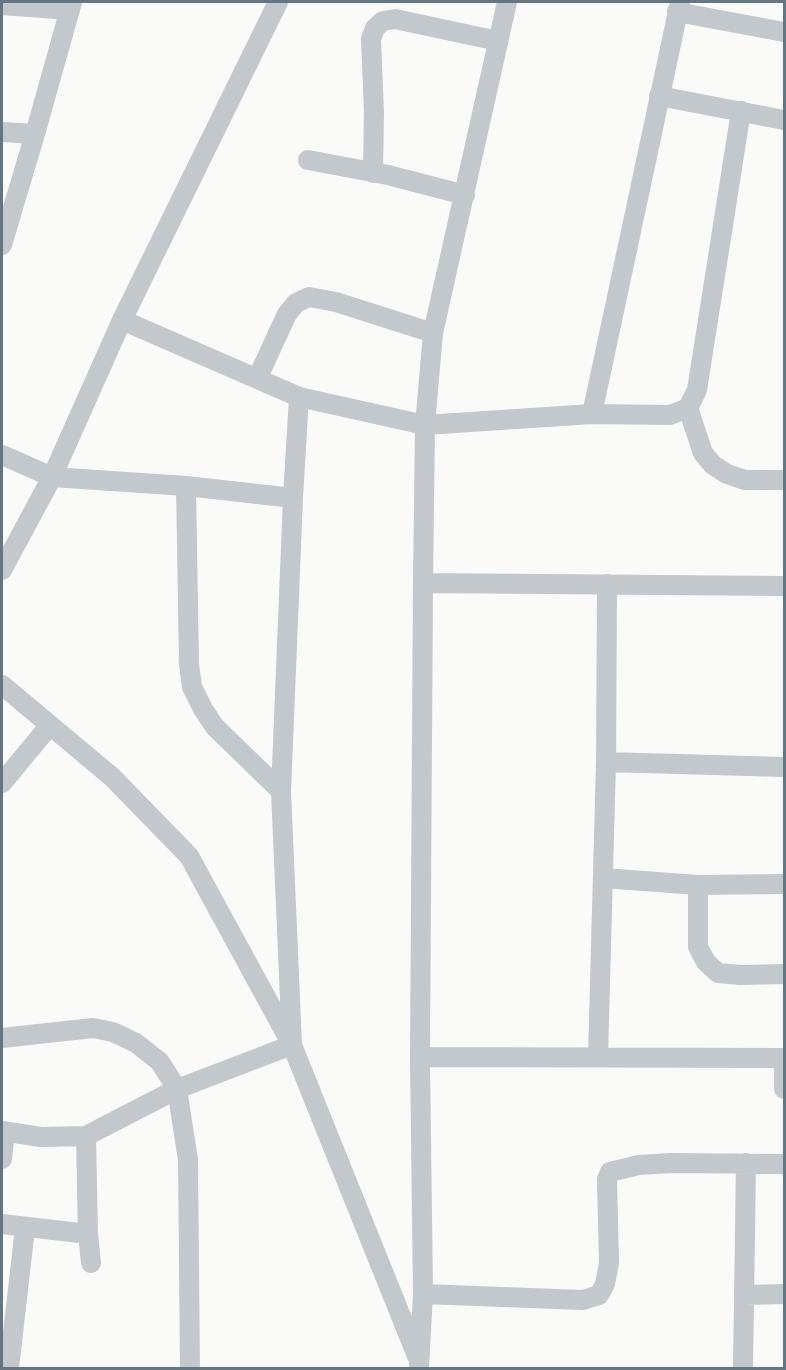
<!DOCTYPE html>
<style>
body{margin:0}
#map{position:relative;width:786px;height:1370px;overflow:hidden;background:#fafaf8;font-family:Ubuntu,sans-serif}
canvas{display:block}
.frame{position:absolute;inset:0;border:3px solid #657683;pointer-events:none}
</style>
<div id="map">
<canvas width="786" height="1370"></canvas>
<div class="frame"></div>
</div>
<script>
const ctx = document.querySelector('canvas').getContext('2d');
ctx.lineJoin = 'round';
function poly(rows) {
  const path = new Path2D();
  for (const r of rows) {
    path.moveTo(r[0], r[1]);
    for (let i = 2; i < r.length; i += 2) path.lineTo(r[i], r[i + 1]);
  }
  return path;
}
function stroke(path, color, width, dash) {
  ctx.strokeStyle = color;
  ctx.lineWidth = width;
  ctx.lineCap = dash ? 'butt' : 'round';
  ctx.setLineDash(dash || []);
  ctx.stroke(path);
}
const minor = poly([
 [2,5,70,10],
 [677,12,784,32],
 [659,96,784,120],
 [2,132,35,134],
 [308,160,388,175,465,195],
 [373,173,374,113,371,39,375,28,383,21,395,19,498,41],
 [2,245,35,134,72,2],
 [122,320,299,397,425,425,592,414,670,415,688,408,697,390,741,111],
 [257,379,287,314,296,303,309,297,336,302,433,333],
 [688,408,703,453,713,465,727,474,745,480,784,480],
 [592,414,680,2],
 [2,455,52,477,186,486,293,498],
 [186,486,189,664,192,687,203,709,215,727,281,791],
 [2,570,52,477,122,320,278,2],
 [423,583,425,425,433,333,507,2],
 [2,685,112,777,189,856,292,1045,417,1356],
 [606,762,784,767],
 [2,783,50,725],
 [603,878,698,885,784,884],
 [698,885,698,947,706,962,718,973,741,975,784,974],
 [2,1038,93,1028,113,1032,136,1043,160,1062,177,1089,188,1160,190,1368],
 [420,1057,784,1058],
 [598,1057,606,762,607,584],
 [784,1058,784,1089],
 [2,1131,41,1137,86,1136,177,1089,292,1045,281,791,293,498,299,397],
 [86,1136,88,1234,91,1263],
 [2,1159,5,1132],
 [2,1224,88,1234],
 [423,1294,583,1300,599,1295,605,1284,609,1263,607,1179,610,1172,639,1165,671,1163,784,1164],
 [744,1295,784,1294],
 [9,1368,25,1228],
 [419,1368,423,1294,420,1057,423,583,784,586],
 [743,1368,746,1163]
]);
stroke(minor, '#c3c8cc', 20);
</script>
